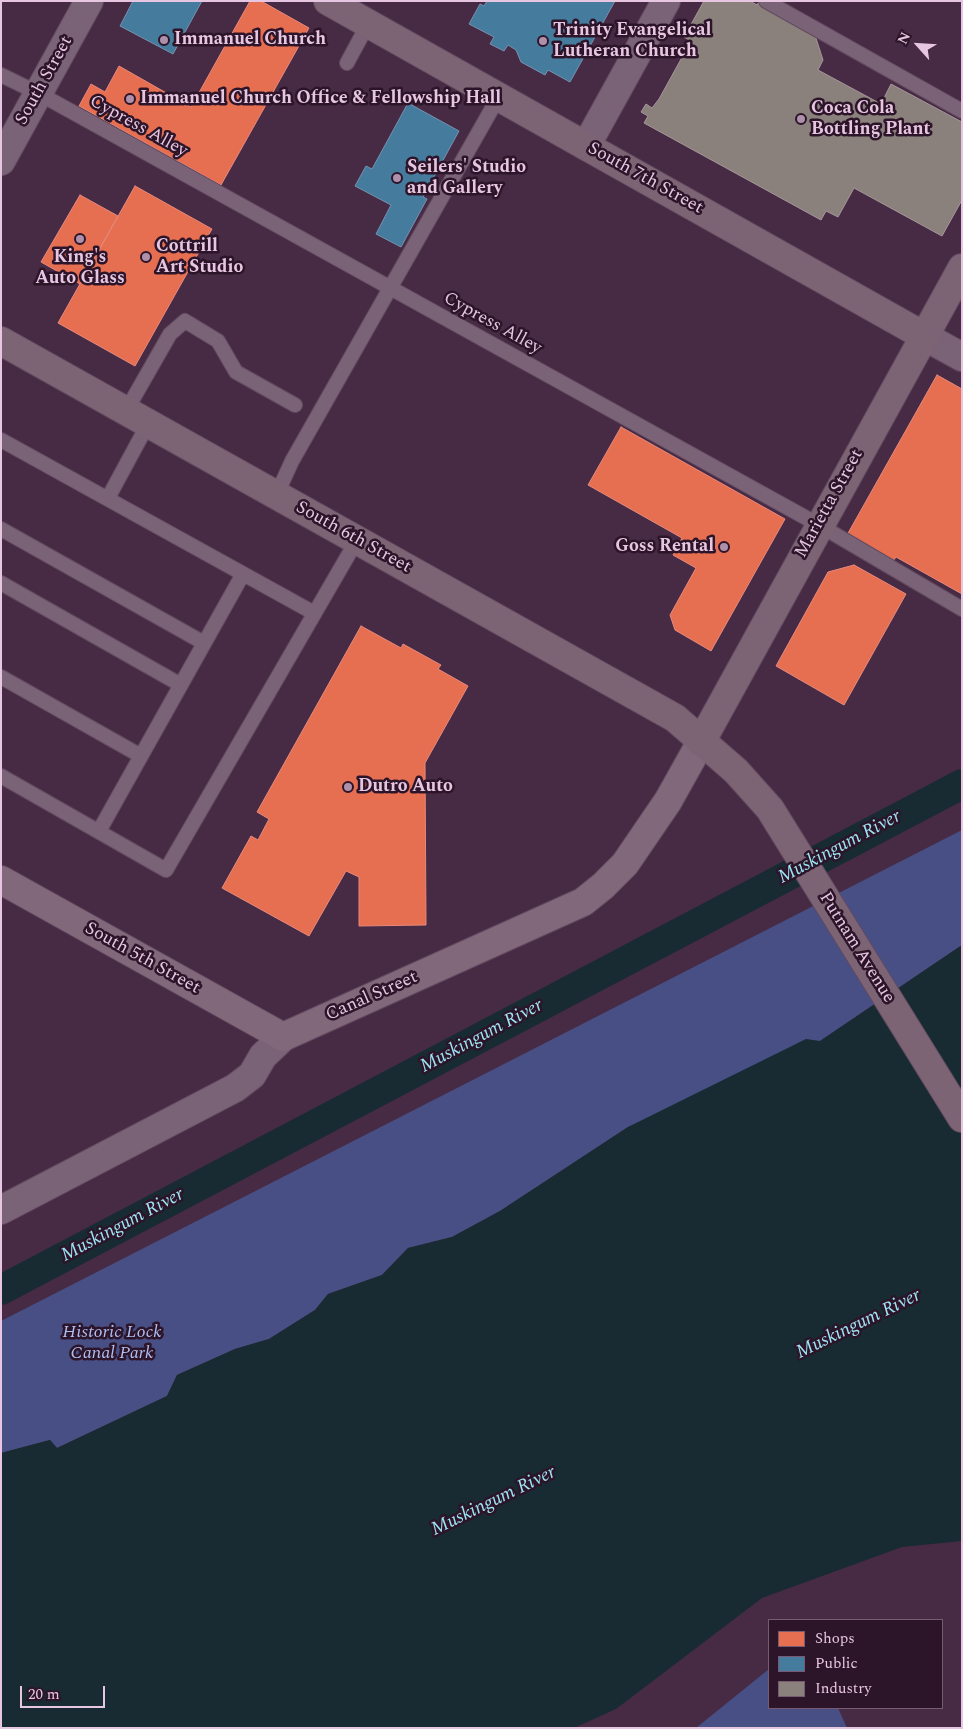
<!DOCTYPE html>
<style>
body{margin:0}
#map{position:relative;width:963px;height:1729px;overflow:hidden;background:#472b44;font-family:Spectral,serif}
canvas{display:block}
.frame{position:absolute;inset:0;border:2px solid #e7c6e1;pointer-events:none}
.legend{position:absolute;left:768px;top:1619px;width:175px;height:90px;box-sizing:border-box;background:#2c1429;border:1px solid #775b73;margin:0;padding:6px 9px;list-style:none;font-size:15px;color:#e7c6e1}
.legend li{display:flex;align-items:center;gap:10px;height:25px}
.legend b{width:25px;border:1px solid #775b73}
.north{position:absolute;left:893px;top:20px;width:50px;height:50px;-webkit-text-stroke:4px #2c1429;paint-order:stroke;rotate:296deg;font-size:14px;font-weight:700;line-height:20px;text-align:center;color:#e7c6e1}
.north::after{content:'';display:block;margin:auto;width:18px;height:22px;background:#e7c6e1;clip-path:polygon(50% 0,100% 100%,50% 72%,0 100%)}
.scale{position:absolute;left:20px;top:1686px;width:85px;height:22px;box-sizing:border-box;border:2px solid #e7c6e1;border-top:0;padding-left:6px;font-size:15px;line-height:18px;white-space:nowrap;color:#e7c6e1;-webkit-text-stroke:4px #2c1429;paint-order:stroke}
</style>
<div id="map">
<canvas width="963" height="1729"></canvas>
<div class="frame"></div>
<ul class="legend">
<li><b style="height:14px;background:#e76f51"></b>Shops</li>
<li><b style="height:14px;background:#457b9d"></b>Public</li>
<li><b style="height:14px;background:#8a817c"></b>Industry</li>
</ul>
<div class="north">N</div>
<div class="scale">20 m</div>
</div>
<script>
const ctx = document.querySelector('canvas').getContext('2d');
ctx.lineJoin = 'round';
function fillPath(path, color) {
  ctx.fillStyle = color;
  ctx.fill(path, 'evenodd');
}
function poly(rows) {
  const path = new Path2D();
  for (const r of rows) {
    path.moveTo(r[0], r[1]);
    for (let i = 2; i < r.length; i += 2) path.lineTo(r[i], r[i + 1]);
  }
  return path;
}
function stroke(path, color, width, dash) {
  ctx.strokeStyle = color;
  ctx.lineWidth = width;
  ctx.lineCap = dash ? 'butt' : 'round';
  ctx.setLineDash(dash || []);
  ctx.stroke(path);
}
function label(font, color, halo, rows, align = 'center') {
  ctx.font = font + ' Spectral,serif';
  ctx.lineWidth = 5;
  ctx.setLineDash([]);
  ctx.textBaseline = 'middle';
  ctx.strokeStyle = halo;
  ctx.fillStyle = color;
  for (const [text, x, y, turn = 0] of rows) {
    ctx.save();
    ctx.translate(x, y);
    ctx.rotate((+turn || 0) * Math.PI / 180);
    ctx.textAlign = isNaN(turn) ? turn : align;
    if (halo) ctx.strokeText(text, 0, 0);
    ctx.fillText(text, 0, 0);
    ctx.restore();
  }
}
const green = poly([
 [962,830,962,945,820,1041,628,1127,500,1211,452,1237,408,1248,382,1275,328,1294,315,1310,269,1339,235,1349,177,1375,167,1396,57,1448,50,1440,1,1453,1,1321],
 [769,1669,769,1708,838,1708,847,1728,696,1728]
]);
const water = poly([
 [962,945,962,1541,902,1547,762,1598,616,1709,574,1728,1,1728,1,1453,50,1440,57,1448,167,1396,177,1375,235,1349,269,1339,315,1310,328,1294,382,1275,408,1248,452,1237,500,1211,628,1127,806,1039,820,1041]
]);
const shops = poly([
 [250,1,261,1,309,28,221,185,79,106,91,84,105,92,119,66,191,107,250,1],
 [135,186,212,229,135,366,58,323,135,186],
 [80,195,118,216,80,284,41,262,80,195],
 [937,375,962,389,962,594,896,557,893,561,847,535,937,375],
 [621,427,785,519,711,651,675,630,670,615,696,568,673,555,682,538,588,485,621,427],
 [854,565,906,594,844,705,776,666,828,572,854,565],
 [361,626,401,648,403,644,441,665,438,669,468,686,425,763,426,925,359,926,359,877,346,871,309,936,222,888,251,836,258,840,269,819,257,812,361,626]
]);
const public = poly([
 [133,1,202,1,173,54,120,26,133,1],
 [487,1,615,1,570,82,548,70,545,75,521,62,516,50,508,45,504,51,490,44,494,37,469,24,480,4,484,6,487,1],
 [408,103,459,131,423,197,427,199,401,247,376,234,391,205,355,186,366,166,372,169,408,103]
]);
const industry = poly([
 [704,1,750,1,757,5,758,3,815,35,823,60,818,70,881,104,891,84,962,122,962,200,942,236,854,188,838,217,826,211,821,220,644,123,648,116,641,112,646,104,652,108,659,99,691,41,684,37,704,1]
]);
const canal = poly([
 [1,1290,962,784]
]);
const service = poly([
 [766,1,962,111],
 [347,63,368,24],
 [1,75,38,93,819,525,962,609],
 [126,411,170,334,185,321,218,341,236,372,295,405],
 [1,440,314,613],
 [276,496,292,461,498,98],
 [108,498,148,424],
 [1,529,204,643],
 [1,583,181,685],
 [1,677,141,756],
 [1,776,166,870,357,540],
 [99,831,243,574]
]);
const minor = poly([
 [586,146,666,1],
 [1,161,89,1],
 [924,336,962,357],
 [1,1210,235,1088,252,1075,263,1056,283,1037]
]);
const secondary = poly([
 [1,880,283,1037,583,902,603,886,625,864,668,801,701,742]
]);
const primary = poly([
 [328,1,924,336],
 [1,341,675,718,736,771,770,809,962,1118],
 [701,742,962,268]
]);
const markers = [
 [164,40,5,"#af90aa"],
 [543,41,5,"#af90aa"],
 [130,99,5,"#af90aa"],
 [801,119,5,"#af90aa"],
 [397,178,5,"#af90aa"],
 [80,239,5,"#af90aa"],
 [146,257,5,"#af90aa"],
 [724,547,5,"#af90aa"],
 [348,787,5,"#af90aa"]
];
const poiNames = [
 ["Trinity Evangelical",553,31],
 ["Lutheran Church",553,52],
 ["Immanuel Church",174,40],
 ["Immanuel Church Office & Fellowship Hall",140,99],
 ["Coca Cola",811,109],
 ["Bottling Plant",811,130],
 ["Seilers' Studio",407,168],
 ["and Gallery",407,189],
 ["Cottrill",156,247],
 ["Art Studio",156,268],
 ["King's",80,258,"center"],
 ["Auto Glass",80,279,"center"],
 ["Goss Rental",714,547,"right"],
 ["Dutro Auto",358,787]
];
const streetNames = [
 ["South Street",45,81,-61],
 ["Cypress Alley",138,127,29],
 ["South 7th Street",645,179,29],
 ["Cypress Alley",492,324,29],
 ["Marietta Street",830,504,-61],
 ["South 6th Street",353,538,29],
 ["Putnam Avenue",856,948,58],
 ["South 5th Street",142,959,29],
 ["Canal Street",372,997,-24]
];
const parkNames = [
 ["Historic Lock",112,1333],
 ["Canal Park",112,1354]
];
const waterNames = [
 ["Muskingum River",840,848,-28],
 ["Muskingum River",482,1037,-28],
 ["Muskingum River",123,1226,-28],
 ["Muskingum River",859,1325,-26],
 ["Muskingum River",494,1502,-26]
];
fillPath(green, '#474f85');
fillPath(water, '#182b32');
fillPath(shops, '#e76f51');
stroke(shops, '#e7897c', 1);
fillPath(public, '#457b9d');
stroke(public, '#7692b1', 1);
fillPath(industry, '#8a817c');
stroke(industry, '#a6969a', 1);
stroke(canal, '#182b32', 30);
stroke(service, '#634a60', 16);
stroke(minor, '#634a60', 30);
stroke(secondary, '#634a60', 30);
stroke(primary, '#634a60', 30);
stroke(service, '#7a6277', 14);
stroke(minor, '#7a6277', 28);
stroke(secondary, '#81687a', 28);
stroke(primary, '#7d6475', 28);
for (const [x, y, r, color] of markers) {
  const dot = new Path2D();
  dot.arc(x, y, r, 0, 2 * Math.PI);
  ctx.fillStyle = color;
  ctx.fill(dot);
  stroke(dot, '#2c1429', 2);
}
label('bold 18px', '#e7c6e1', '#2c1429', poiNames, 'left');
label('18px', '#e7c6e1', '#2c1429', streetNames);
label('italic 18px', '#afbef1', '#2c1429', parkNames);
label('italic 19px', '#9de5f4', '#2c1429', waterNames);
</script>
